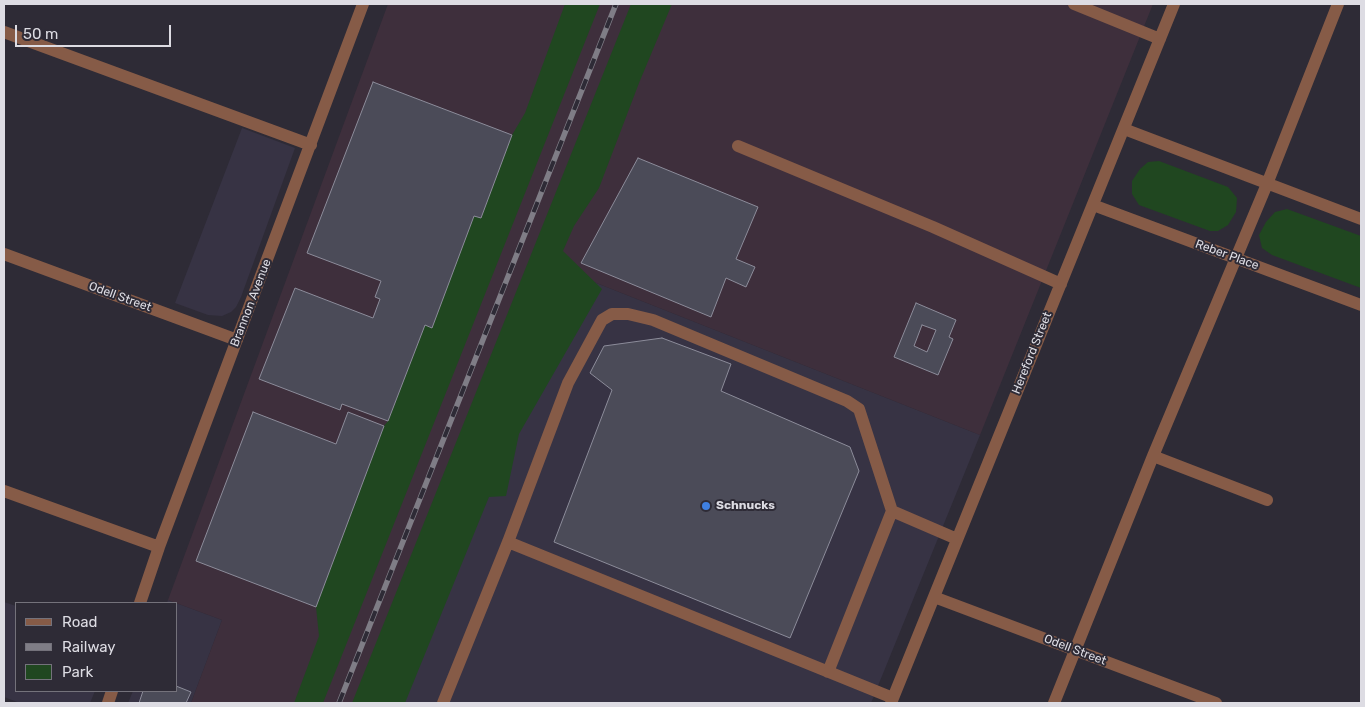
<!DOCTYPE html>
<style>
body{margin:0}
#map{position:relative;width:1365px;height:707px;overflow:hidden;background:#2e2b36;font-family:Rubik,sans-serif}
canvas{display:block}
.frame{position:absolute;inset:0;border:5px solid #dddce3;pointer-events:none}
.legend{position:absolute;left:15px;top:602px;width:162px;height:90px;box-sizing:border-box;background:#2e2b36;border:1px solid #74727b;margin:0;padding:6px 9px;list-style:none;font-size:15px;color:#dddce3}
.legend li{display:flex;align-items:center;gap:10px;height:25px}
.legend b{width:25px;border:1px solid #74727b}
.scale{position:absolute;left:15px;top:25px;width:156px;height:22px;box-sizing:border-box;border:2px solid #dddce3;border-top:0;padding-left:6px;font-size:15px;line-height:18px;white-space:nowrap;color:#dddce3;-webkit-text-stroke:4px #2e2b36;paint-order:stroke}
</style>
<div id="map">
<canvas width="1365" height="707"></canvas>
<div class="frame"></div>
<ul class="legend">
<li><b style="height:6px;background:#865b47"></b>Road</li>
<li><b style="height:6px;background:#7f7d86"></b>Railway</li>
<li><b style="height:14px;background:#204720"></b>Park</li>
</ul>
<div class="scale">50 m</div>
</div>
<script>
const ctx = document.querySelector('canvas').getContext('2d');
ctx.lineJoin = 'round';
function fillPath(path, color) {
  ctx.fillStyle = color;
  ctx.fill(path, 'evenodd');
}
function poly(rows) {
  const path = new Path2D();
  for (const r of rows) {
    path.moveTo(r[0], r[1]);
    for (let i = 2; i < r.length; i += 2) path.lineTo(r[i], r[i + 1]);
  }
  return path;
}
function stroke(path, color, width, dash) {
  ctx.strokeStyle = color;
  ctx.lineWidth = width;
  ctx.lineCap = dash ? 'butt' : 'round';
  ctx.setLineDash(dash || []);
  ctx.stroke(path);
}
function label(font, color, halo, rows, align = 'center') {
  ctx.font = font + ' Rubik,sans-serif';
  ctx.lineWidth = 4;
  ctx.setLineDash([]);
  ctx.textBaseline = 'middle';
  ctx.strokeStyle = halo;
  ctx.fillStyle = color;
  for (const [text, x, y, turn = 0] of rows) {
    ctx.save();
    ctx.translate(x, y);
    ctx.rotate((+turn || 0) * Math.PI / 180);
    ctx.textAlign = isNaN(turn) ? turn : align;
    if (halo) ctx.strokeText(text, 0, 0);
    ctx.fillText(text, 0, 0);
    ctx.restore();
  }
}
const built = poly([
 [242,128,295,148,241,297,236,307,231,312,222,316,208,315,175,303],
 [556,267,980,435,871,703,375,703],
 [168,600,222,620,191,703,128,703,133,691,176,691,176,603,167,603],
 [4,602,16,606,16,691,95,691,90,703,20,703,4,697]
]);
const industrial = poly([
 [388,4,1153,4,980,435,556,267,375,703,191,703,222,620,168,600]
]);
const green = poly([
 [565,4,600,4,323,703,294,703,319,636,316,607,384,426,388,421,425,325,432,327,474,216,481,218,512,135,525,113],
 [631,4,672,4,639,83,599,188,574,226,563,251,602,289,519,434,506,496,489,497,405,703,352,703],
 [1159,161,1228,187,1237,198,1236,212,1228,225,1218,231,1210,231,1139,205,1132,194,1132,181,1140,169,1148,162],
 [1287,209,1361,236,1361,288,1272,255,1262,248,1259,235,1266,222,1275,212]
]);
const building = poly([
 [373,82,512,135,481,218,474,216,432,328,425,325,388,421,342,404,340,410,259,379,295,288,373,318,380,299,375,297,381,281,307,253,373,82],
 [638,158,758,207,736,259,755,267,746,287,726,278,711,317,581,263,638,158],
 [916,303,956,320,949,337,953,339,938,375,894,357,916,303],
 [922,325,936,330,927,352,914,346,922,325],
 [662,338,731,364,721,391,850,447,859,471,790,638,554,542,612,390,590,373,604,346,662,338],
 [253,412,336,444,348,412,384,426,316,607,196,561,253,412],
 [176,686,191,692,186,703,139,703,143,691,176,691,176,686]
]);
const minor = poly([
 [1074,4,1160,39],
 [4,32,311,145],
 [1124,129,1361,219],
 [738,146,933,227,1061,284],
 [1093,205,1361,305],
 [4,254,237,340],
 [1153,456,1267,500],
 [4,491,159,547],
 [508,542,893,698],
 [934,597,1216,703],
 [140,603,159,547,363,4],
 [828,672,892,511],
 [108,703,112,691],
 [443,703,508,542,568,383,602,320,612,314,628,314,653,320,847,401,859,409,892,511,957,539],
 [891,703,1174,4],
 [1054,703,1153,456,1267,184,1338,4]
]);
const rail = poly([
 [339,703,616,4]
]);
const markers = [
 [706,506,5,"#3f7fe0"]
];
const streetNames = [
 ["Reber Place",1227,255,20],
 ["Odell Street",120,297,20],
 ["Brannon Avenue",251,303,-69],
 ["Hereford Street",1032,353,-68],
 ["Odell Street",1075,650,21]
];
const poiNames = [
 ["Schnucks",716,506]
];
fillPath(built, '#373344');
fillPath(industrial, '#3e2f3c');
fillPath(green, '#204720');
fillPath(building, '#4b4b58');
stroke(building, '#8c8c9a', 1);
stroke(minor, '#865b47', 12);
stroke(rail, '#7f7d86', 5.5);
stroke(rail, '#2e2b36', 4, [11]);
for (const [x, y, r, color] of markers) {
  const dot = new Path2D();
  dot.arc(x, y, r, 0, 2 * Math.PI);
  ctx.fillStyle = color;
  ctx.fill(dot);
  stroke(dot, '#2e2b36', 2);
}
label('12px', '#dddce3', '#2e2b36', streetNames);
label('bold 12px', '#dddce3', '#2e2b36', poiNames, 'left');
</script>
